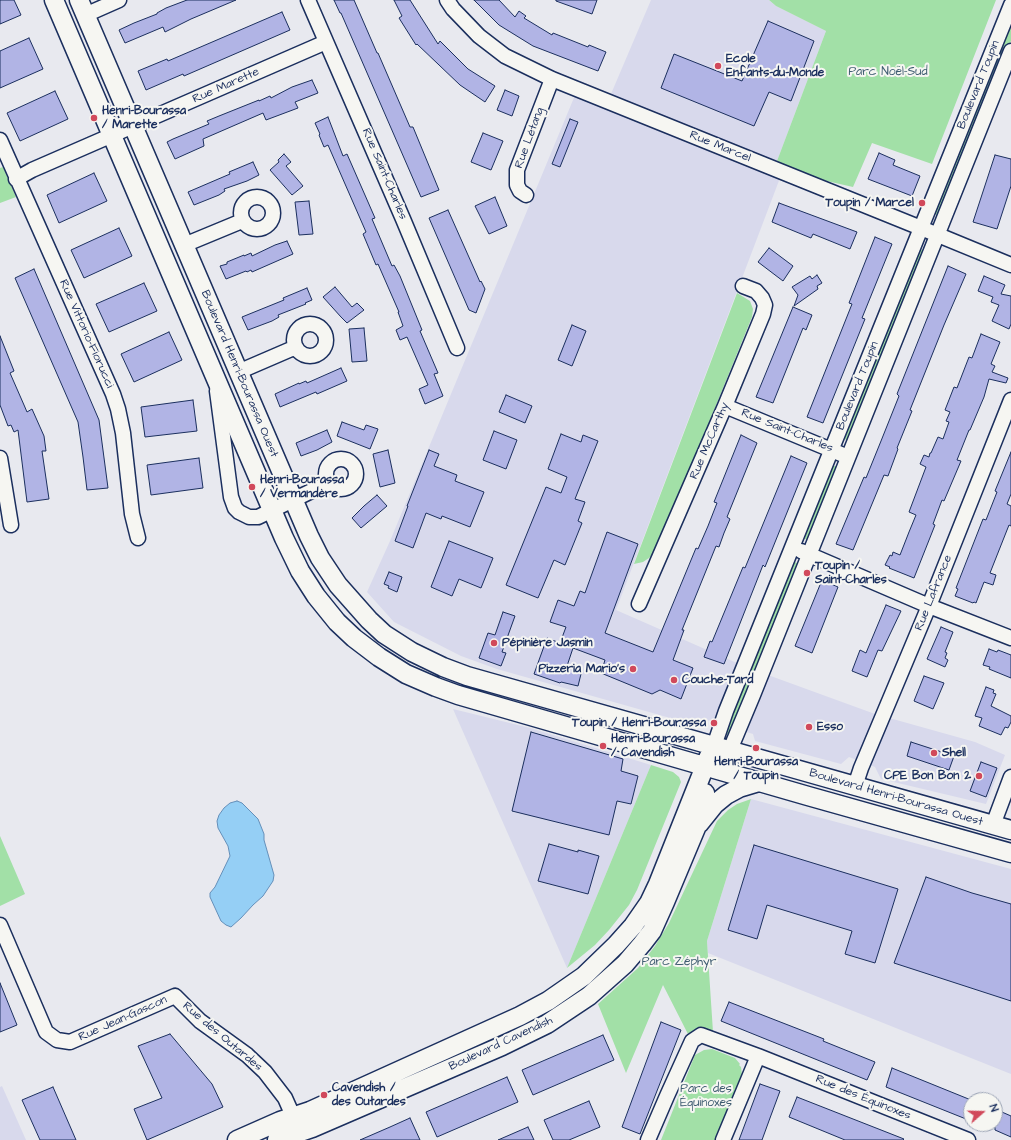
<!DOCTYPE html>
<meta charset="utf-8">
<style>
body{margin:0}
#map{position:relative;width:1011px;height:1140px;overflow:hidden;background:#e8e9ef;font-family:"Architects Daughter",sans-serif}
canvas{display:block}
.north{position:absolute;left:963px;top:1092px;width:40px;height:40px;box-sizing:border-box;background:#f6f6f2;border:1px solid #9ea6b7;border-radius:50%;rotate:70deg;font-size:11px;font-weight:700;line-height:16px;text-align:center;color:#1b2f5e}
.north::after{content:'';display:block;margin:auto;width:14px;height:18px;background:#d1495b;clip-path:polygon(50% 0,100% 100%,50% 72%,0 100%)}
</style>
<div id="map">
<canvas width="1011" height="1140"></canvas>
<div class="north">N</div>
</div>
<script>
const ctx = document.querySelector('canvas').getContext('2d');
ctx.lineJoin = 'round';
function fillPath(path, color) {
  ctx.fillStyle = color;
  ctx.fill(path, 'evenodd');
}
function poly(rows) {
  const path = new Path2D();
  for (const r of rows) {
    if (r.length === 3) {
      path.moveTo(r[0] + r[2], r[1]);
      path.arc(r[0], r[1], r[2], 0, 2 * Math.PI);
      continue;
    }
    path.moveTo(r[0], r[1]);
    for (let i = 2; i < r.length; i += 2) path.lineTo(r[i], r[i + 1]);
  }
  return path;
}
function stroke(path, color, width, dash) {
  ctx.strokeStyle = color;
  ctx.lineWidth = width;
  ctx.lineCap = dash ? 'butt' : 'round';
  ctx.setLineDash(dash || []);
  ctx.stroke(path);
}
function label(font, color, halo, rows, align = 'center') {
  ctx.font = font + ' "Architects Daughter",sans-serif';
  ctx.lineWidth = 4;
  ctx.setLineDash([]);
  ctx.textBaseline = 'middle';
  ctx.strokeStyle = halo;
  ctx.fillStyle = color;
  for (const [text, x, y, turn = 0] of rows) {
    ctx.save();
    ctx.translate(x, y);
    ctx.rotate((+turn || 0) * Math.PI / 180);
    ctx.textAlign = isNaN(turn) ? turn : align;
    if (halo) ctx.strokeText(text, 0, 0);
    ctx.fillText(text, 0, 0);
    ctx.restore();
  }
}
const built = poly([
 [651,0,769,0,776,6,826,31,774,169,780,178,616,610,746,667,875,714,975,742,1005,755,986,804,881,779,875,767,849,757,841,764,755,741,753,734,709,720,702,727,497,669,461,656,394,622,367,592,390,541,578,88,608,101],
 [453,709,530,728,651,765,567,968],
 [751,799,1011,869,1011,1074,708,953,707,941],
 [2,1086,26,1140,0,1140,0,1087]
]);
const green = poly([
 [769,0,996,0,932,164,872,143,853,187,774,169,826,31,776,6],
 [1011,15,1011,41,940,216,932,213],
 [3,167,16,197,0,203,0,168],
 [918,248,926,252,848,440,846,440,844,438],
 [737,293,750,301,753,309,752,317,657,550,649,558,643,562,634,564],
 [832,466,836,466,837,468,808,540,805,539,803,536],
 [795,562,799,564,730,735,728,735,726,733,730,718,793,563],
 [651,765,673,772,679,777,681,782,637,890,629,905,609,930,595,945,567,968],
 [751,799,707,941,713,1032,690,1038,663,985,626,1073,598,1004,638,968,655,946,669,923,717,821,728,810,737,804],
 [0,836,25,894,0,906],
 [712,1049,735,1058,740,1064,739,1065,741,1067,742,1075,717,1140,661,1140,695,1055,704,1050]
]);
const water = poly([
 [237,801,242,803,258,819,264,834,264,840,274,875,273,881,263,896,253,905,241,918,231,927,226,925,221,921,210,897,210,893,215,887,230,856,228,846,218,828,217,821,219,815,224,808,230,803,237,801]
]);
const building = poly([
 [0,0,14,0,21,15,0,24,0,0],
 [187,0,236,0,191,19,165,32,163,27,125,43,119,30,134,23,157,14,157,13,166,8,187,0],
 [334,0,354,0,377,53,378,53,410,127,413,127,439,190,421,197,341,13,340,13,334,0],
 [394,0,410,0,438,44,440,41,468,69,495,86,485,102,460,85,417,44,416,45,399,18,402,16,394,0],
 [474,0,499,0,515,17,519,11,526,16,524,18,552,35,553,33,588,47,589,45,606,52,598,71,533,46,499,25,474,0],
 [556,0,597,0,592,14,556,1,556,0],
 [282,12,290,30,184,76,183,74,146,90,138,71,167,59,168,61,282,12],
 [768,21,814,41,791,101,769,92,754,126,661,88,674,54,742,81,768,21],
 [29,38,43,69,0,88,0,51,29,38],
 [312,80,318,93,295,102,298,108,266,120,263,113,203,139,204,146,175,159,167,142,173,139,209,124,207,121,219,116,259,100,259,101,270,96,271,98,292,87,312,80],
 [505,90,519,96,512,116,497,110,505,90],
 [55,91,68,119,20,141,7,113,55,91],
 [328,117,343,156,347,154,375,218,372,219,392,266,394,265,400,276,422,330,420,331,438,373,434,374,443,396,425,404,419,389,428,385,407,337,400,340,396,330,403,326,398,312,399,312,378,264,376,265,363,234,366,232,328,145,324,147,319,135,320,134,315,123,328,117],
 [570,119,578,122,560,167,552,164,570,119],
 [483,133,503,141,491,170,471,162,483,133],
 [879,153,895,160,893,165,920,176,912,196,868,179,879,153],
 [284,154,291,162,286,166,303,186,292,195,270,170,279,162,278,160,284,154],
 [995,155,1011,159,1011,186,997,229,973,222,995,155],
 [253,162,259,175,247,181,224,189,225,191,219,195,194,205,188,192,230,174,229,172,253,162],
 [94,173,107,201,59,223,47,195,94,173],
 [495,197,507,226,489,234,475,206,495,197],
 [309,201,313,234,299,235,295,202,309,201],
 [779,203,857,232,850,249,813,234,811,238,772,222,779,203],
 [448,210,480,282,481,281,485,289,476,313,469,310,429,218,448,210],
 [119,228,132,256,84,278,71,250,119,228],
 [875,237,892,244,862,318,865,319,823,423,807,417,852,304,849,303,875,237],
 [287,241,293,254,252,272,251,270,247,272,246,271,226,279,220,266,227,264,227,262,244,255,244,256,251,253,252,256,275,245,287,241],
 [769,248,793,266,783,281,758,262,769,248],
 [948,266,966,274,944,325,910,410,912,411,897,448,898,449,888,476,884,475,853,550,836,544,864,477,866,478,881,441,899,396,897,394,948,266],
 [34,269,99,420,108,488,87,490,83,457,78,422,15,278,34,269],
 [817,275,822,283,817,286,818,289,794,306,798,295,792,287,810,276,812,279,817,275],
 [984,276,1005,285,1001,294,1011,296,1011,324,1009,329,992,321,999,305,991,302,993,297,978,291,984,276],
 [144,283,157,311,109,332,96,304,144,283],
 [335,287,352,307,357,303,364,310,347,323,341,317,323,297,335,287],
 [307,288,312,300,305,303,306,304,278,315,279,317,272,321,248,330,242,317,284,300,283,298,307,288],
 [793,307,812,315,806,330,803,328,773,403,756,397,793,307],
 [572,325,586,331,572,366,558,360,572,325],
 [364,328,367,361,352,362,349,329,364,328],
 [169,332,182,360,134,382,121,354,169,332],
 [981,334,1000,342,991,364,995,366,992,372,1008,378,1006,383,989,379,984,397,970,430,969,430,957,460,961,461,944,501,942,500,933,524,935,525,914,578,889,568,890,567,885,565,890,555,892,556,893,552,900,555,909,532,916,515,909,512,926,467,920,464,924,455,929,457,930,453,931,453,938,437,943,439,949,422,946,421,950,412,945,410,954,387,957,388,969,357,972,358,981,334],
 [0,336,14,371,10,373,24,405,27,412,32,409,44,436,46,451,42,451,49,499,27,502,18,430,14,432,11,425,8,426,0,405,0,336],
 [341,368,347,381,317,394,316,392,280,407,275,394,299,383,299,384,306,381,307,383,341,368],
 [506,395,532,406,525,423,499,412,506,395],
 [193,400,197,431,145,437,141,407,193,400],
 [342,422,364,430,366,425,378,429,370,449,337,436,342,422],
 [327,430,332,442,317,450,301,456,296,443,327,430],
 [494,431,517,440,506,469,483,460,494,431],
 [561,434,581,442,583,435,598,441,575,499,585,502,578,521,582,523,565,565,554,560,538,598,506,585,546,487,561,493,567,477,548,469,561,434],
 [741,435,757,443,727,517,730,519,724,533,719,547,716,546,682,630,684,630,673,660,693,668,681,699,660,690,652,694,601,673,605,660,573,648,567,666,582,670,578,686,561,682,560,683,534,674,547,638,560,643,566,627,550,622,558,600,574,606,580,591,585,593,607,532,638,544,605,633,653,652,696,548,698,549,708,526,717,503,714,502,741,435],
 [388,450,395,483,380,487,373,454,388,450],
 [429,450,439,454,434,466,457,475,455,481,484,492,470,527,442,516,441,519,426,513,413,548,395,541,408,506,407,506,429,450],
 [1011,452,1011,494,1007,504,1011,506,1011,526,1009,525,990,573,996,575,993,585,984,582,976,603,974,602,973,603,955,596,958,589,956,588,983,519,986,520,997,492,995,491,1011,452],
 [791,456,807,463,765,567,763,565,724,664,704,657,710,641,712,642,743,567,745,568,791,456],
 [199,458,203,488,151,495,147,465,199,458],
 [377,495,387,506,361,528,352,518,364,506,377,495],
 [449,541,493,558,481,588,459,579,452,596,431,587,449,541],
 [389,572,402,577,397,592,388,588,389,586,384,584,389,572],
 [822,580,838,587,812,653,795,646,822,580],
 [886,605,901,611,882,651,878,650,867,677,852,671,860,650,866,653,886,605],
 [503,612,515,616,502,652,506,653,501,666,479,658,488,633,495,635,503,612],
 [941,627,953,632,945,652,947,653,945,658,948,660,945,667,927,659,941,627],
 [989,649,997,652,998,650,1011,655,1011,678,989,669,990,667,983,665,989,649],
 [924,676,944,683,933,709,914,701,924,676],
 [986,687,994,690,993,693,996,694,991,706,1011,716,1011,722,1008,728,1005,727,1001,735,979,726,982,718,975,716,986,687],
 [531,732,623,759,621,771,638,776,631,804,617,801,609,835,512,811,531,732],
 [911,742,954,756,949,770,907,756,911,742],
 [981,762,997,768,986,797,970,791,981,762],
 [549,844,578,852,578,850,599,856,588,894,538,881,549,844],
 [754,845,898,889,875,963,845,954,852,931,767,905,757,939,728,930,754,845],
 [926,877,972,893,1011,904,1011,1001,894,963,926,877],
 [0,983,17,1025,0,1032,0,983],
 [729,1002,824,1039,823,1041,875,1062,867,1080,721,1021,729,1002],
 [661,1022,681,1030,640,1134,622,1127,661,1022],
 [170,1034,212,1084,223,1107,147,1140,134,1109,162,1098,138,1046,170,1034],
 [603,1035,614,1060,533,1095,522,1070,603,1035],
 [892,1068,971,1100,971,1121,886,1087,892,1068],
 [507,1077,518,1102,437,1137,426,1112,507,1077],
 [760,1084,780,1091,770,1118,762,1140,739,1140,760,1084],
 [53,1087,76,1140,40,1140,22,1100,53,1087],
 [797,1097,904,1139,903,1140,845,1140,789,1117,797,1097],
 [589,1101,600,1127,569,1140,553,1140,544,1120,589,1101],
 [995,1109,1011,1116,1011,1137,995,1130,995,1109],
 [410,1118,420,1140,360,1140,390,1127,410,1118],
 [528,1127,534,1140,498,1140,528,1127]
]);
const minor = poly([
 [308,0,403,219,457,348],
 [447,0,453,9,479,36,505,56,552,79,921,228,1011,265],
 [85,15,119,0],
 [0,140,113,394,118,409,123,433,132,514,138,538],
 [16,179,32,170,326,42],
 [526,195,520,191,517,185,517,170,552,79],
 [257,213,16],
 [184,245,242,221],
 [310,340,16],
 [238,372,296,347],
 [217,391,231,497,235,508,239,512,249,517,258,517,328,483],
 [725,406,841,454],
 [0,458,11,525],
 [341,474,15],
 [801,551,929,606,1011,638],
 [639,604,725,406,763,314,765,305,762,298,756,291,743,286],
 [714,746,726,711,1011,5],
 [722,772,730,750,753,695,1011,51],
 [855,786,861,768,929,606,1011,400],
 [993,825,1011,777],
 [0,925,46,1032,57,1040,70,1042,175,996,200,1021,247,1055,265,1072,285,1098,297,1125],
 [648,1140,667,1096,692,1041,701,1035,758,1056,968,1140],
 [723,1140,758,1056]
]);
const major = poly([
 [54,0,284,538,300,571,316,596,337,622,354,638,379,657,406,674,436,687,458,695,808,796,1011,853],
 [79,0,309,536,320,558,338,585,369,620,384,634,412,652,443,667,467,676,1011,830],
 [699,824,715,804,726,795,739,788,759,782],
 [237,1140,280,1121,310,1111,520,1016,548,1001,584,976,616,945,633,926,649,903,658,884,709,756],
 [277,1140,312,1128,502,1046,547,1024,589,996,625,964,642,944,652,931,665,902,696,828,705,793]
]);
const markers = [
 [718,66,4,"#d1495b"],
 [94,118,4,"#d1495b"],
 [922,203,4,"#d1495b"],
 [252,487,4,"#d1495b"],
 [807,573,4,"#d1495b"],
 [494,643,4,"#d1495b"],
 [633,669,4,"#d1495b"],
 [674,680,4,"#d1495b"],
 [714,723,4,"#d1495b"],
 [809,727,4,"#d1495b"],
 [603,746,4,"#d1495b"],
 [756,748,4,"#d1495b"],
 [934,753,4,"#d1495b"],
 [979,776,4,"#d1495b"],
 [324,1095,4,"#d1495b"]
];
const poiNames = [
 ["Ecole",726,59],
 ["Enfants-du-Monde",726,73],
 ["Henri-Bourassa",102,111],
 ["/ Marette",102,125],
 ["Toupin / Marcel",914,203,"right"],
 ["Henri-Bourassa",260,480],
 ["/ Vermandère",260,494],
 ["Toupin /",815,566],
 ["Saint-Charles",815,580],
 ["Pépinière Jasmin",502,643],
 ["Pizzeria Mario's",625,669,"right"],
 ["Couche-Tard",682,680],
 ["Toupin / Henri-Bourassa",706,723,"right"],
 ["Esso",817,727],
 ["Henri-Bourassa",611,739],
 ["/ Cavendish",611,753],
 ["Shell",942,753],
 ["Henri-Bourassa",756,762,"center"],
 ["/ Toupin",756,776,"center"],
 ["CPE Bon Bon 2",971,776,"right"],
 ["Cavendish /",332,1088],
 ["des Outardes",332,1102]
];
const parkNames = [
 ["Parc Noël-Sud",888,72],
 ["Parc Zéphyr",679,962],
 ["Parc des",706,1089],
 ["Équinoxes",706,1103]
];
const streetNames = [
 ["Boulevard Toupin",979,85,-68],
 ["Rue Marette",226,86,-24],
 ["Rue Létang",530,138,-70],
 ["Rue Marcel",720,147,22],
 ["Rue Saint-Charles",384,174,67],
 ["Rue Vittorio-Fiorucci",86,334,66],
 ["Boulevard Henri-Bourassa Ouest",239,374,67],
 ["Boulevard Toupin",858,386,-68],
 ["Rue Saint-Charles",787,431,22],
 ["Rue McCarthy",710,441,-67],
 ["Rue Lafrance",934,593,-68],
 ["Boulevard Henri-Bourassa Ouest",896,798,16],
 ["Rue Jean-Gascon",123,1019,-24],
 ["Rue des Outardes",222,1037,40],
 ["Boulevard Cavendish",501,1044,-25],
 ["Rue des Équinoxes",863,1098,22]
];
fillPath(built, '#d8d9ec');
fillPath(green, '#a2e0a7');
fillPath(water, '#95cff5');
stroke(water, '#648fb9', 1);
fillPath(building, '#b1b4e5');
stroke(building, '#1b2f5e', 1);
stroke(minor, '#1b2f5e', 17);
stroke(major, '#1b2f5e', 21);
stroke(minor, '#f6f6f2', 14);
stroke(major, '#f6f6f2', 18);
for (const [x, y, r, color] of markers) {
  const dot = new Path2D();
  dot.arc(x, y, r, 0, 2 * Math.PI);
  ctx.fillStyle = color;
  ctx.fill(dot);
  stroke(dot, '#f6f6f2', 1.5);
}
label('bold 12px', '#1b2f5e', '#f6f6f2', poiNames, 'left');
label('12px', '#3d5b70', '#f6f6f2', parkNames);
label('12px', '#1b2f5e', '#f6f6f2', streetNames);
</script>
